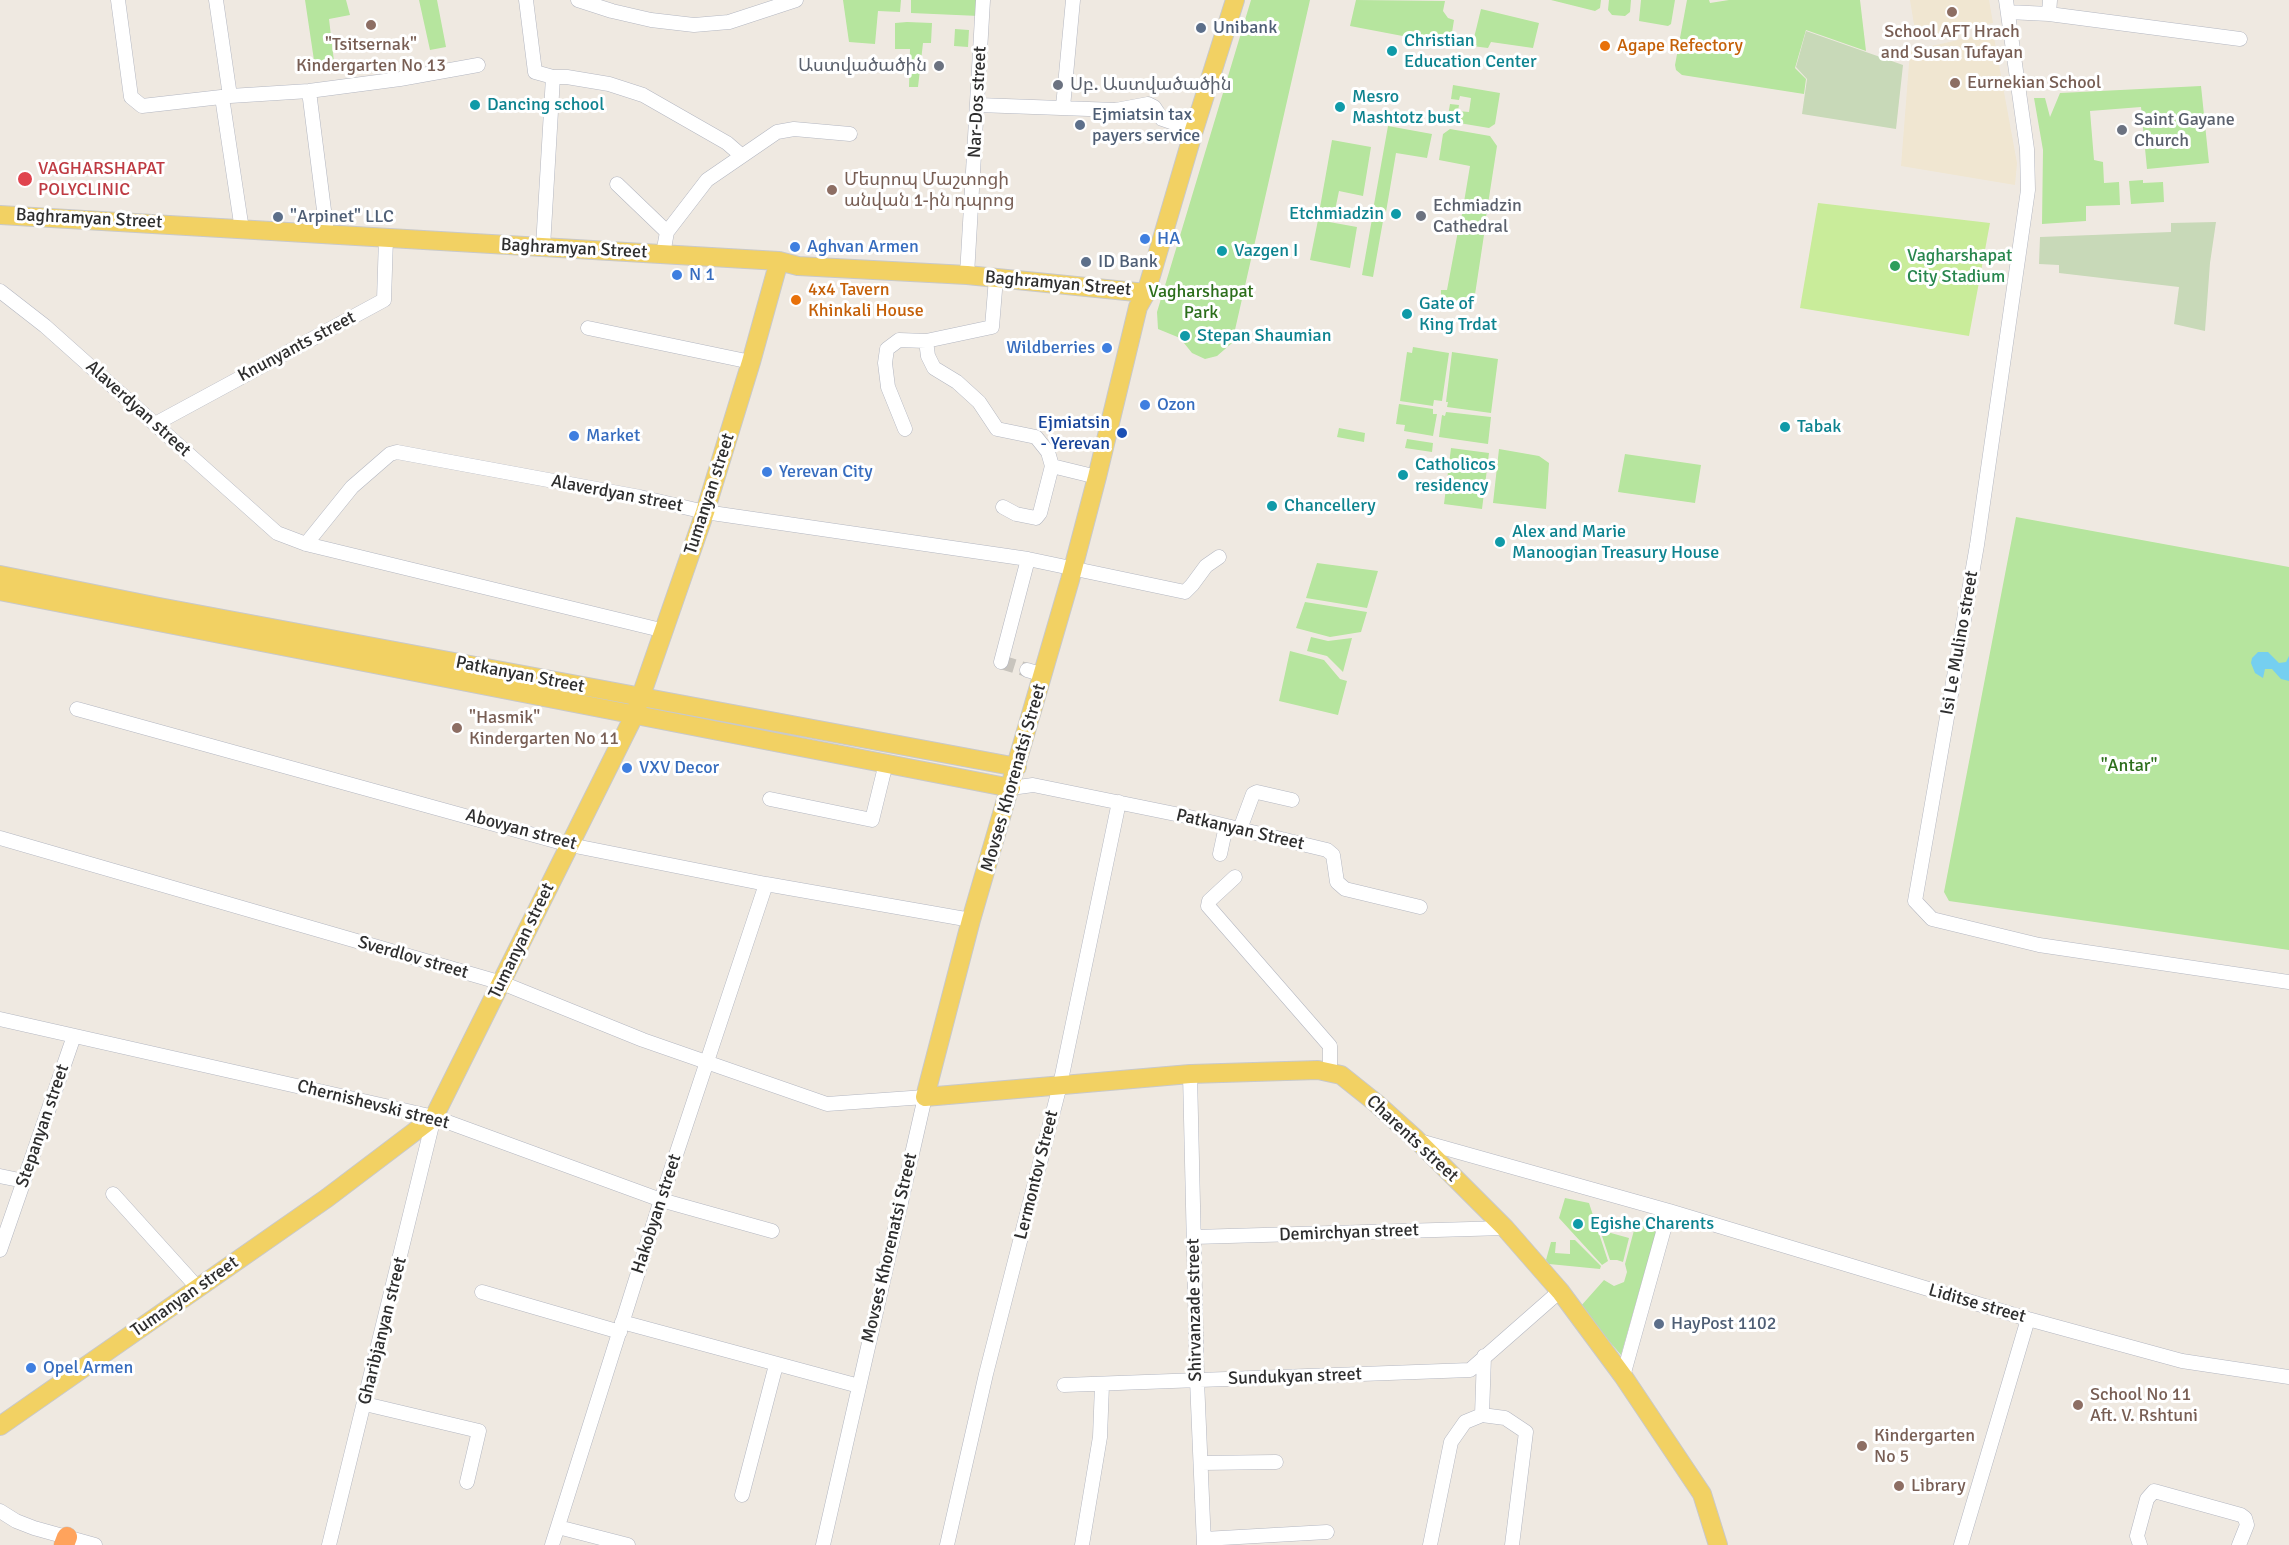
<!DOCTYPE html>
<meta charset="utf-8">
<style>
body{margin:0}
canvas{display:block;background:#efe9e1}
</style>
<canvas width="2289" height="1545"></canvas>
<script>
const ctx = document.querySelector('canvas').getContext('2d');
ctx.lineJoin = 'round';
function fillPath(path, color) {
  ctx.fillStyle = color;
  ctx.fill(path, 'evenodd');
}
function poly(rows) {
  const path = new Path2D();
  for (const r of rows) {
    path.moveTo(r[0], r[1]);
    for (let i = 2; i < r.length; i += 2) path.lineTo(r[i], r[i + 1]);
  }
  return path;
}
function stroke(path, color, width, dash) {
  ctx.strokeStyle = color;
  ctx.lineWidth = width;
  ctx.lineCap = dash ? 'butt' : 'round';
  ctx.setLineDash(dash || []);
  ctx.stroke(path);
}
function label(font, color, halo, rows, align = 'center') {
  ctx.font = font + ' Signika,"Noto Sans Armenian",sans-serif';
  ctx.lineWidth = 6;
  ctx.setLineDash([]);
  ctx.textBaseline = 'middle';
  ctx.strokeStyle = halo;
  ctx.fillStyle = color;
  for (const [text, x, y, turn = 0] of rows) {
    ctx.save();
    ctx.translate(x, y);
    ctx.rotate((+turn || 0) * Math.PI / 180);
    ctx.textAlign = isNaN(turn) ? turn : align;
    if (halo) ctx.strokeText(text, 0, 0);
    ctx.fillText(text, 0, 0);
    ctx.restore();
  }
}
const education = poly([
 [1910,0,1989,0,1993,23,1916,37],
 [1993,32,2017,163,2015,185,1901,166,1910,51]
]);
const green = poly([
 [305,0,346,0,350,15,329,19,335,70,323,72,315,67],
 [419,0,437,0,446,47,430,50],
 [843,0,901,0,900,12,878,11,875,44,849,42],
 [911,0,979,0,979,16,911,13],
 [1251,0,1310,0,1232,343,1217,356,1205,359,1192,353,1180,338,1158,329,1157,312],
 [1356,0,1445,1,1443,11,1448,18,1454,20,1450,45,1350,26],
 [1551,0,1601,0,1600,8,1595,11],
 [1609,0,1631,0,1630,12,1625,16,1612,15,1608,10],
 [1641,0,1675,0,1671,24,1668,26,1639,21],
 [1687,0,1709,0,1710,3,1729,0,1860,0,1866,51,1806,30,1795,68,1806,79,1804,94,1682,75,1676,70,1675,65],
 [1481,9,1539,23,1533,48,1491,42,1488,48,1472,46],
 [907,22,932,23,931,43,923,43,918,87,909,87,910,49,895,49,895,23],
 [955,29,969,30,968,47,954,46],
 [1453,85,1500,93,1495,124,1489,128,1447,121,1450,104,1459,105,1458,111,1469,112,1471,98,1460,96,1459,100,1451,99],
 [2201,86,2209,163,2147,169,2141,107,2090,111,2094,160,2103,162,2104,183,2119,182,2120,205,2086,206,2086,221,2042,224,2043,150,2034,98,2045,98,2050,117,2060,93],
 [1388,126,1432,134,1427,158,1396,153,1386,212,1373,210],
 [1450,129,1490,136,1497,146,1484,230,1460,226,1470,166,1439,160,1443,134],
 [1332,140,1371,147,1363,196,1339,191,1334,215,1319,213],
 [2143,180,2143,183,2163,182,2164,202,2131,204,2129,181],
 [1372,219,1383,221,1373,277,1362,275],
 [1318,220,1357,227,1350,268,1310,260],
 [1458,231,1484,235,1474,301,1471,303,1441,298,1441,290,1447,290],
 [1413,347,1449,353,1442,401,1434,400,1433,406,1400,401,1407,352,1412,353],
 [1452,352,1498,359,1491,413,1447,407,1448,402,1446,402],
 [1399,404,1433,409,1433,414,1437,414,1433,436,1404,431,1405,425,1396,424],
 [1446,412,1491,417,1488,444,1439,437,1442,415,1445,416],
 [1339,428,1365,433,1364,442,1337,437],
 [1407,439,1433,443,1432,452,1405,448],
 [1451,448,1489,453,1482,509,1444,504],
 [1499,449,1539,456,1549,463,1546,509,1493,503],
 [1625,454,1701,465,1695,503,1618,492],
 [2016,517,2289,567,2289,950,1949,901,1944,892],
 [1317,563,1378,571,1367,608,1306,598],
 [1305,602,1367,612,1361,632,1330,637,1296,628],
 [1311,637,1328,641,1352,638,1343,672,1327,656,1307,651],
 [1290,651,1324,660,1340,679,1347,681,1338,715,1279,701],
 [1565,1198,1589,1203,1608,1261,1602,1265,1559,1218],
 [1637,1219,1658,1225,1621,1355,1580,1307,1604,1280,1614,1286,1624,1282,1627,1272,1625,1264],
 [1600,1230,1629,1238,1623,1262,1617,1260,1610,1260],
 [1570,1240,1575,1240,1601,1266,1600,1269,1549,1264,1546,1260,1551,1242,1556,1242,1555,1253,1570,1254]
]);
const cemetery = poly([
 [1806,31,1903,65,1896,129,1802,114,1807,79,1796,67],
 [2216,222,2210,263,2205,331,2174,324,2179,287,2059,273,2059,265,2039,264,2040,237,2171,232,2171,223]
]);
const pitch = poly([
 [1818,203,1990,223,1969,336,1800,308]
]);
const water = poly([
 [2258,652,2268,652,2279,663,2286,662,2289,656,2289,681,2281,679,2272,669,2265,669,2263,678,2255,673,2251,663,2252,658]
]);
const minorTunnel = poly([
 [1001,662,1027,670]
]);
const minor = poly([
 [118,0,131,97,142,106,230,96,309,91,400,79,478,65],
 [216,0,230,96],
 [526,0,535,72,553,77,543,247],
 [578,0,612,11,651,20,694,25,729,22,796,0],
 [2006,0,2027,149,2028,190,1977,545,1915,901,1932,919,2039,945,2289,982],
 [2008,12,2049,14,2050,0],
 [2049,14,2240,39],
 [553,77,567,77,609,84,643,95,727,143,742,156],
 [309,91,327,234],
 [222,97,242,230],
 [978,105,1116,110,1148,104,1154,107,1162,119,1194,130],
 [1063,107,1073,0],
 [617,184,667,232],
 [663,254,667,232,707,180,777,132,794,129,850,134],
 [967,275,983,0],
 [0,291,45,326,277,533,306,544,665,631],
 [588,328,751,362],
 [926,341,928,356,934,368,957,382,979,402,997,429,1036,437,1048,452,1052,466,1097,477],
 [155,424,384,300,386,238],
 [905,429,888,387,885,363,887,349,899,340,926,341,992,327,996,278],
 [1003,507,1016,514,1036,518,1040,513,1052,466],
 [306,544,352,487,390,454,397,452,640,497,705,512,1028,559,1185,592,1192,585,1206,566,1219,557],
 [1001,662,1028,559],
 [1027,670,1044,675],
 [77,709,570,845,766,884,971,920],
 [1011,788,1033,785,1185,816,1327,850,1333,855,1337,882,1345,889,1420,907],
 [770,799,872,820,886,763],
 [1240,829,1253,794,1257,792,1292,800],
 [0,838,502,983,643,1040,827,1104,925,1097,823,1545],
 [1220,854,1226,826],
 [1235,877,1209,901,1208,906,1330,1046,1330,1071],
 [0,1019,434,1117,661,1200,772,1231],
 [1190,1074,1197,1380,1204,1545],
 [1416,1140,1669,1211,1623,1376],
 [0,1176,24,1181],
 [113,1194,197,1287],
 [1669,1211,2028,1319,2182,1361,2289,1377],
 [1194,1237,1505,1228],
 [0,1250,74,1036],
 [482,1292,620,1332],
 [622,1322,859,1386],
 [1064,1385,1470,1370,1560,1291],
 [365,1404,479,1431,467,1482],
 [1482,1415,1505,1418,1526,1432,1512,1545],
 [1201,1463,1276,1462],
 [742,1495,776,1365],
 [0,1511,16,1521,34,1528,95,1545],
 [558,1527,628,1545],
 [1204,1539,1327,1532],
 [329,1545,434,1117],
 [552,1545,661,1200,766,884],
 [947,1545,986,1374,1060,1085,1119,802],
 [1082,1545,1100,1437,1102,1385],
 [1430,1545,1451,1442,1465,1422,1482,1415,1484,1356],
 [1961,1545,2028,1319],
 [2140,1545,2137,1536,2147,1499,2154,1491,2241,1515,2245,1518,2247,1525,2239,1545]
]);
const major = poly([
 [1235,0,1194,130,1146,293,1138,307,1097,477,1070,580,971,920,925,1097,1190,1074,1318,1070,1341,1075,1376,1103,1416,1139,1505,1228,1560,1291,1623,1376,1702,1494,1718,1545],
 [0,215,779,261,798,266,967,275,1146,293],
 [0,575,159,607,1017,767],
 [0,591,1011,788],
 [0,1426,327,1198,434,1117,634,716,705,512,751,362,779,261]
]);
const highway = poly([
 [64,1545,67,1537]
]);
const markers = [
 [1952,12,6,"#8d6e63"],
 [371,25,6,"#8d6e63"],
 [1201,28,6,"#5c6f8a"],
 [1605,46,6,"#e8710a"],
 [1392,51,6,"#0f9aa8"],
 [939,66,6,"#6b7280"],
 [1955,83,6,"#8d6e63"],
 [1058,85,6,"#6b7280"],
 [475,105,6,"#0f9aa8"],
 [1340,107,6,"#0f9aa8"],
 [1080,125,6,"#5c6f8a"],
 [2122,130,6,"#6b7280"],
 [25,179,8,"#e0444e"],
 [832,190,6,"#8d6e63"],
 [1396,214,6,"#0f9aa8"],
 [1421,216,6,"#6b7280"],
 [278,217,6,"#5c6f8a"],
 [1145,239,6,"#3f7fe0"],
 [795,247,6,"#3f7fe0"],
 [1222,251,6,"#0f9aa8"],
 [1086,262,6,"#5c6f8a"],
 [1895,266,6,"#2e9e5b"],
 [677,275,6,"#3f7fe0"],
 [796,300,6,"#e8710a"],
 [1407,314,6,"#0f9aa8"],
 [1185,336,6,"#0f9aa8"],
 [1107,348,6,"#3f7fe0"],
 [1145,405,6,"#3f7fe0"],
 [1785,427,6,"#0f9aa8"],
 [1122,433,6,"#1a4fb4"],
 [574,436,6,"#3f7fe0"],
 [767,472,6,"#3f7fe0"],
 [1403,475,6,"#0f9aa8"],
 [1272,506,6,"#0f9aa8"],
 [1500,542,6,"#0f9aa8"],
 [457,728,6,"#8d6e63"],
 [627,768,6,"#3f7fe0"],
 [1578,1224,6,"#0f9aa8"],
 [1659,1324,6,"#5c6f8a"],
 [31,1368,6,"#3f7fe0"],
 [2078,1405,6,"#8d6e63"],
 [1862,1446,6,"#8d6e63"],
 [1899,1486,6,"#8d6e63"]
];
const serviceNames = [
 ["Unibank",1213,28],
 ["Ejmiatsin tax",1092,115],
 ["payers service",1092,136],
 ["\"Arpinet\" LLC",290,217],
 ["ID Bank",1098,262],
 ["HayPost 1102",1671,1324]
];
const educationNames = [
 ["School AFT Hrach",1952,32,"center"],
 ["and Susan Tufayan",1952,53,"center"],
 ["\"Tsitsernak\"",371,45,"center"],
 ["Kindergarten No 13",371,66,"center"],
 ["Eurnekian School",1967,83],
 ["Մեսրոպ Մաշտոցի",844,180],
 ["անվան 1-ին դպրոց",844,201],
 ["\"Hasmik\"",469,718],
 ["Kindergarten No 11",469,739],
 ["School No 11",2090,1395],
 ["Aft. V. Rshtuni",2090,1416],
 ["Kindergarten",1874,1436],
 ["No 5",1874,1457],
 ["Library",1911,1486]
];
const cultureNames = [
 ["Christian",1404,41],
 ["Education Center",1404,62],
 ["Mesro",1352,97],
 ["Mashtotz bust",1352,118],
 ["Dancing school",487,105],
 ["Etchmiadzin",1384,214,"right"],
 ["Vazgen I",1234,251],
 ["Gate of",1419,304],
 ["King Trdat",1419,325],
 ["Stepan Shaumian",1197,336],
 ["Tabak",1797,427],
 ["Catholicos",1415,465],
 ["residency",1415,486],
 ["Chancellery",1284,506],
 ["Alex and Marie",1512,532],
 ["Manoogian Treasury House",1512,553],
 ["Egishe Charents",1590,1224]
];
const foodNames = [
 ["Agape Refectory",1617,46],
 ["4x4 Tavern",808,290],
 ["Khinkali House",808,311]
];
const worshipNames = [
 ["Աստվածածին",927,66,"right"],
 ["Սբ. Աստվածածին",1070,85],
 ["Saint Gayane",2134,120],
 ["Church",2134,141],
 ["Echmiadzin",1433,206],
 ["Cathedral",1433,227]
];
const streetNames = [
 ["Nar-Dos street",978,102,-87],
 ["Baghramyan Street",89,219,3],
 ["Baghramyan Street",574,249,3],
 ["Baghramyan Street",1058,284,5],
 ["Knunyants street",297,347,-28],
 ["Alaverdyan street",138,409,42],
 ["Alaverdyan street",617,494,11],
 ["Tumanyan street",710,494,-72],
 ["Isi Le Mulino street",1960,643,-80],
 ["Patkanyan Street",520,675,11],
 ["Movses Khorenatsi Street",1014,778,-74],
 ["Abovyan street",521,830,15],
 ["Patkanyan Street",1240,830,13],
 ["Tumanyan street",522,941,-64],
 ["Sverdlov street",413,958,16],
 ["Chernishevski street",373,1105,14],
 ["Stepanyan street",43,1126,-71],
 ["Charents street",1412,1139,43],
 ["Lermontov Street",1037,1175,-76],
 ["Hakobyan street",657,1214,-72],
 ["Demirchyan street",1349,1233,-2],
 ["Movses Khorenatsi Street",890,1248,-77],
 ["Tumanyan street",185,1297,-35],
 ["Liditse street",1977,1304,16],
 ["Shirvanzade street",1195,1310,-91],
 ["Gharibjanyan street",383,1331,-76],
 ["Sundukyan street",1295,1377,-2]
];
const healthNames = [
 ["VAGHARSHAPAT",38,169],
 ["POLYCLINIC",38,190]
];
const shopNames = [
 ["HA",1157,239],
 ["Aghvan Armen",807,247],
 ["N 1",689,275],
 ["Wildberries",1095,348,"right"],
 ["Ozon",1157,405],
 ["Market",586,436],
 ["Yerevan City",779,472],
 ["VXV Decor",639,768],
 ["Opel Armen",43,1368]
];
const leisureNames = [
 ["Vagharshapat",1907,256],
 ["City Stadium",1907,277]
];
const parkNames = [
 ["Vagharshapat",1201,292],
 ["Park",1201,313],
 ["\"Antar\"",2129,766]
];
const transitNames = [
 ["Ejmiatsin",1110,423],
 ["- Yerevan",1110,444]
];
fillPath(education, '#f0e6d1');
fillPath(green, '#b6e59e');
fillPath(cemetery, '#c8d9b8');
fillPath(pitch, '#c9ec9a');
fillPath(water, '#75cff0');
stroke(minorTunnel, '#c8c4bd', 14, [14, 7]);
stroke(minor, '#b4b7c1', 15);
stroke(major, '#c9c9c9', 20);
stroke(highway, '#c9c9c9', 21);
stroke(minor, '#fff', 14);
stroke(major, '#f2d163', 18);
stroke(highway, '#ffa35c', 20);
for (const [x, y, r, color] of markers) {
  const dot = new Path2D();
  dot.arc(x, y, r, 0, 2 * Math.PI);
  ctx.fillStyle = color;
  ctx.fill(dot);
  stroke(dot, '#fff', 2);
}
label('18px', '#4e5e75', '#fff', serviceNames, 'left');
label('18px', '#785e54', '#fff', educationNames, 'left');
label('18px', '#0d838f', '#fff', cultureNames, 'left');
label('18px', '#c56008', '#fff', foodNames, 'left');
label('18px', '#5b616d', '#fff', worshipNames, 'left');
label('18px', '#2e2e2e', '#fff', streetNames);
label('18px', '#be3a42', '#fff', healthNames, 'left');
label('18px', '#366cbe', '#fff', shopNames, 'left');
label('18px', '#27864d', '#fff', leisureNames, 'left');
label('18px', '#2c6e1b', '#fff', parkNames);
label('18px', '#164399', '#fff', transitNames, 'right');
</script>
